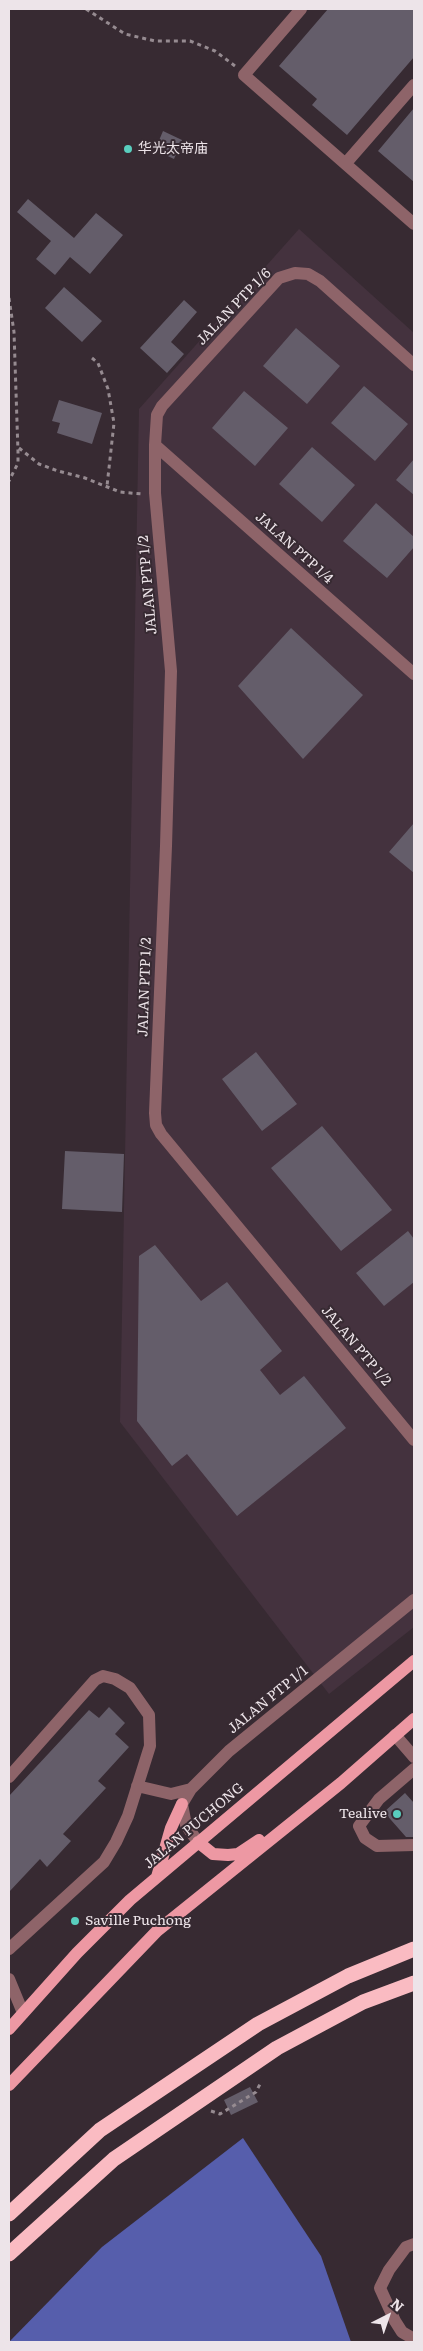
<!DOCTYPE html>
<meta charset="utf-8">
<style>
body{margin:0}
#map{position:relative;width:423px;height:2351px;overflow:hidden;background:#372a32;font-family:Literata,serif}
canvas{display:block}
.frame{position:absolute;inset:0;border:10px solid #ede4e9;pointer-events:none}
.north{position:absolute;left:363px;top:2291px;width:50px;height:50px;-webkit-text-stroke:4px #372a32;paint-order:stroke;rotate:41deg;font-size:14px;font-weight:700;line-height:20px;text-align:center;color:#ede4e9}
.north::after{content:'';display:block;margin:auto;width:18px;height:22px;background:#ede4e9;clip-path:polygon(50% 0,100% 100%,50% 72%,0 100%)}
</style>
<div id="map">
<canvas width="423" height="2351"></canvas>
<div class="frame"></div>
<div class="north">N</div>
</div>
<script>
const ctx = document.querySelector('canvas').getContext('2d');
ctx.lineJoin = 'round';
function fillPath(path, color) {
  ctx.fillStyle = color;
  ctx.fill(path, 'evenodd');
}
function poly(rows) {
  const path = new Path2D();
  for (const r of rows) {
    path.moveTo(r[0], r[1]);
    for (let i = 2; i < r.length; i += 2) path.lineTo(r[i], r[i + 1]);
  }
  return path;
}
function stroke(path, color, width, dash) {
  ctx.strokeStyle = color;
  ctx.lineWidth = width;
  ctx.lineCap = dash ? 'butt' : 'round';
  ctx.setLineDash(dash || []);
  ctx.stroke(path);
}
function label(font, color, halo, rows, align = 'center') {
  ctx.font = font + ' Literata,"Noto Sans SC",serif';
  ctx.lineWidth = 4;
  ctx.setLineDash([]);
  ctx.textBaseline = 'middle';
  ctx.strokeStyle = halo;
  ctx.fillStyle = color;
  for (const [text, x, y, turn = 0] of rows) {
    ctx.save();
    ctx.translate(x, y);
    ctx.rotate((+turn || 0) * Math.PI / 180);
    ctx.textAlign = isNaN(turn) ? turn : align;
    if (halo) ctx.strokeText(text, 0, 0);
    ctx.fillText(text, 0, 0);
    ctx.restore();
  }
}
const built = poly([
 [299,229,414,333,414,1627,329,1694,120,1422,139,409]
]);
const water = poly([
 [243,2138,321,2256,351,2342,9,2342,102,2247]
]);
const building = poly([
 [328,9,414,9,414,57,347,135,312,105,317,99,279,66],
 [414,108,414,182,378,151],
 [163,131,182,140,174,159,155,150],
 [28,199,74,238,96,213,123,235,90,274,70,257,55,275,36,259,51,241,17,212],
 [64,287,102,321,82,342,45,308],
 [184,300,197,312,171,342,184,354,167,373,140,348],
 [296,328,340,366,307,404,263,366],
 [364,386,408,424,375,461,331,423],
 [244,391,288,428,255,466,212,428],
 [59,400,102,413,92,444,57,433,60,423,52,421],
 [312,447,355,485,322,522,279,484],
 [414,459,414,495,396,480],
 [376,503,414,537,414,547,387,578,343,541],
 [291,628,363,695,303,759,238,686],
 [414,823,414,873,389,852],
 [256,1052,297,1104,262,1131,222,1079],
 [322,1126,392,1210,341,1251,271,1168],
 [65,1151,124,1154,122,1212,62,1209],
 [408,1231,414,1239,414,1282,384,1306,356,1273],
 [155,1245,201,1301,227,1282,282,1351,260,1370,280,1395,304,1376,346,1428,237,1516,187,1454,172,1466,137,1421,139,1256],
 [109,1707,125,1723,115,1734,129,1747,98,1781,106,1788,63,1834,71,1841,47,1867,40,1859,9,1892,9,1796,89,1710,99,1718],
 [405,1793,414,1803,414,1837,406,1837,384,1812],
 [250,2087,258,2102,231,2115,224,2100]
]);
const path = poly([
 [86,9,125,34,155,41,190,41,215,51,235,66],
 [9,298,14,332,18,452,18,463,9,481],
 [92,358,98,363,108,389,114,423,107,486],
 [19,448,39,464,58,471,85,478,120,492,142,494],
 [211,2111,220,2114,256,2092,260,2084]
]);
const minor = poly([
 [301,9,244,75,414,224],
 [346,163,414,85],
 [414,365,320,281,308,274,295,273,279,278,162,406,157,415,155,445,155,493,171,671,166,846,155,1113,156,1125,161,1134,414,1440],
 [155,445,414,674],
 [395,1735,414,1757],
 [414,1769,379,1799,359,1826,365,1838,377,1846,414,1845],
 [9,1777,95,1680,103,1676,115,1679,130,1688,149,1715,150,1746,128,1816,116,1842,104,1862,9,1949],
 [137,1786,171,1794,191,1789],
 [198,1842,186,1825,182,1804,191,1789,229,1751,414,1600],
 [9,1979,23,2013],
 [414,2244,406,2247,389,2270,380,2288,395,2321,402,2332,414,2339]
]);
const major = poly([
 [198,1842,213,1854,228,1855,238,1854,259,1840],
 [157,1877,171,1828,182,1804],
 [9,2029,77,1953,130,1900,414,1661],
 [9,2085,157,1931,341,1783,414,1719]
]);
const highway = poly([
 [9,2214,100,2130,258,2024,348,1976,414,1949],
 [9,2254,114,2159,277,2048,363,2002,414,1983]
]);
const markers = [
 [128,149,5,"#59cebe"],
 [397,1814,5,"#59cebe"],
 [75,1921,5,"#59cebe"]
];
const poiNames = [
 ["华光太帝庙",138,149],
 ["Tealive",387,1814,"right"],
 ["Saville Puchong",85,1921]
];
const streetNames = [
 ["JALAN PTP 1/6",234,307,-46],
 ["JALAN PTP 1/4",294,548,42],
 ["JALAN PTP 1/2",148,585,-95],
 ["JALAN PTP 1/2",145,987,-88],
 ["JALAN PTP 1/2",356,1346,50],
 ["JALAN PTP 1/1",268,1700,-39],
 ["JALAN PUCHONG",194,1826,-40]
];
fillPath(built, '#44323e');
fillPath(water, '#565eac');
fillPath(building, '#645d6a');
stroke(path, '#968b91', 3, [4, 4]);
stroke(minor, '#8e6469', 12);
stroke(major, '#ed98a3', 12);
stroke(highway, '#fabbc2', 15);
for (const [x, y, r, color] of markers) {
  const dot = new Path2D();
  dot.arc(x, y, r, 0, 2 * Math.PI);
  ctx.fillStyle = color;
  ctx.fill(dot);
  stroke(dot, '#372a32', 2);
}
label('14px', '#ede4e9', '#372a32', poiNames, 'left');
label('14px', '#ede4e9', '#372a32', streetNames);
</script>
